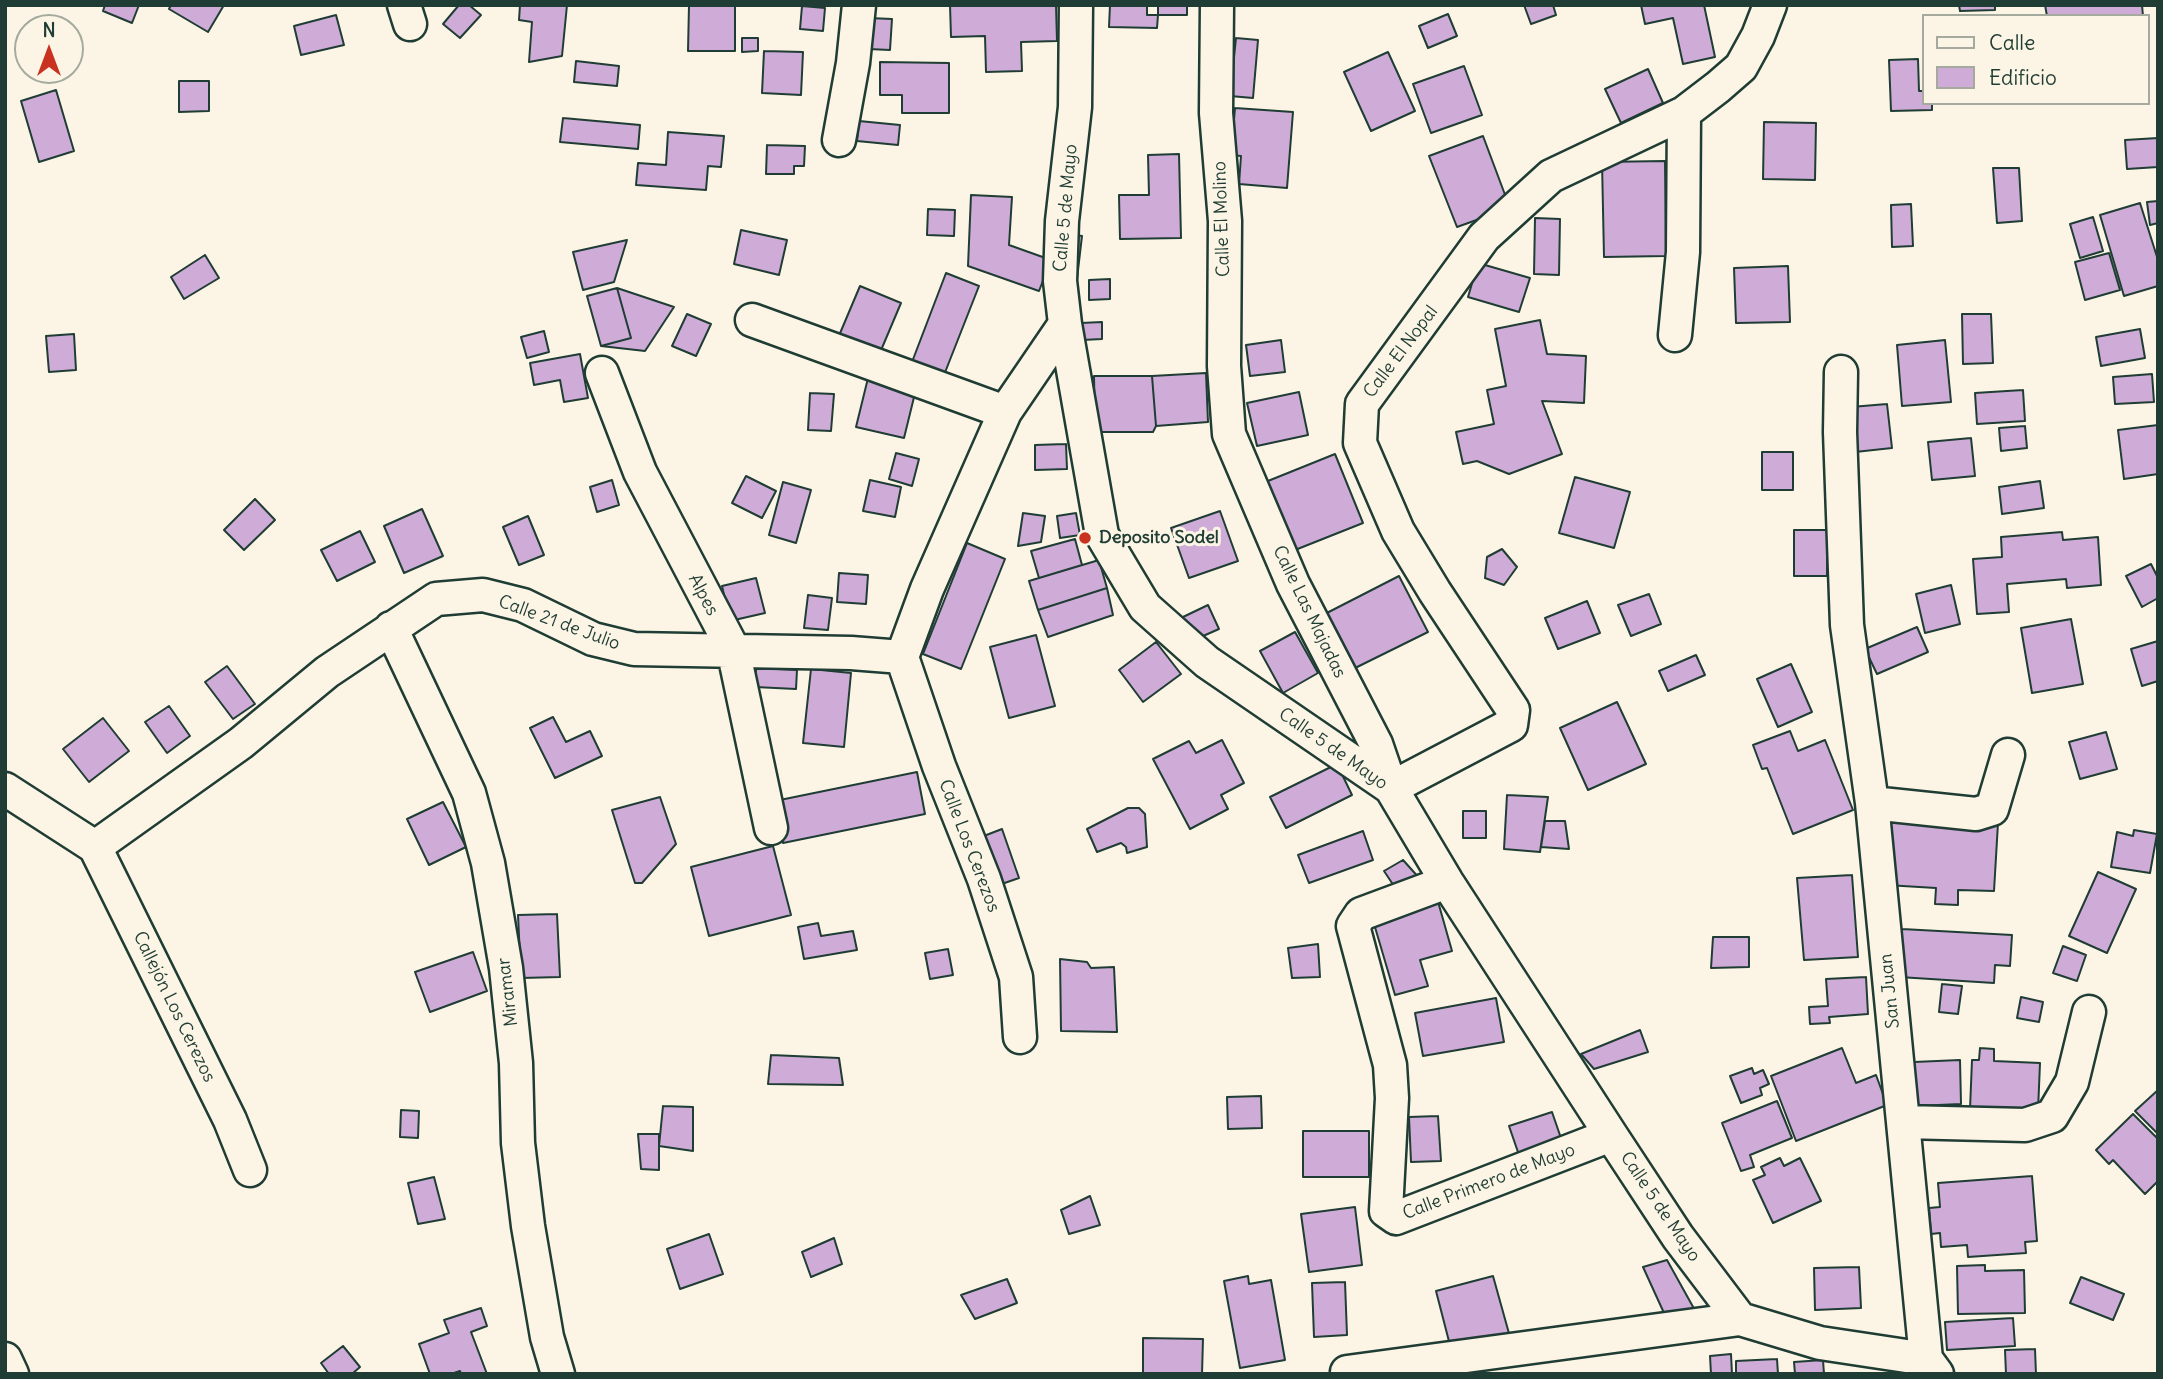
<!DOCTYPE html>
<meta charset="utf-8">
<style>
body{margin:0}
#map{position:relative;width:2163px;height:1379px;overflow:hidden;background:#fcf5e5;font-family:Delius,sans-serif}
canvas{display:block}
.frame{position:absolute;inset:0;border:7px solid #1f3d34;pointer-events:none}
.legend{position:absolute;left:1922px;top:14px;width:228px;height:91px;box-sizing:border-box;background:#fcf5e5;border:2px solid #a4ab9e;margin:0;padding:9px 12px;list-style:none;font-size:21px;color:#1f3d34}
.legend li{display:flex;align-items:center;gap:14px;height:35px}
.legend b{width:35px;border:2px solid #a4ab9e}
.north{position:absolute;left:14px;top:14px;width:70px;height:70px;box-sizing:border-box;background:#fcf5e5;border:2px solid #a4ab9e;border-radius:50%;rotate:0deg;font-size:19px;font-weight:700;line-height:28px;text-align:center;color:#1f3d34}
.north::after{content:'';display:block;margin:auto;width:24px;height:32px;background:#c8321e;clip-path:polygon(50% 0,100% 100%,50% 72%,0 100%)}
</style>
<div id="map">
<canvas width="2163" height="1379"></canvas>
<div class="frame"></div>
<ul class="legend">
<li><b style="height:9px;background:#fcf5e5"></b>Calle</li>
<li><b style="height:19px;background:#ceacd7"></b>Edificio</li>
</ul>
<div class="north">N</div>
</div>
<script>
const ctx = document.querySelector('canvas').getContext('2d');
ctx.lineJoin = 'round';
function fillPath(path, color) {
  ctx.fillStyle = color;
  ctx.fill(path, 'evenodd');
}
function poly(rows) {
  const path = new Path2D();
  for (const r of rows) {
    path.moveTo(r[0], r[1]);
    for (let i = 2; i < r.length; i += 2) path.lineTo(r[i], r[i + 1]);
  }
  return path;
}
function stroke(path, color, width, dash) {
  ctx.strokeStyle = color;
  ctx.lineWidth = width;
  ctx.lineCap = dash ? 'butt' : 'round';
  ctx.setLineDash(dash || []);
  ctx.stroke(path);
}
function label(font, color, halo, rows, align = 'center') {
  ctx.font = font + ' Delius,sans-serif';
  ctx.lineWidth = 6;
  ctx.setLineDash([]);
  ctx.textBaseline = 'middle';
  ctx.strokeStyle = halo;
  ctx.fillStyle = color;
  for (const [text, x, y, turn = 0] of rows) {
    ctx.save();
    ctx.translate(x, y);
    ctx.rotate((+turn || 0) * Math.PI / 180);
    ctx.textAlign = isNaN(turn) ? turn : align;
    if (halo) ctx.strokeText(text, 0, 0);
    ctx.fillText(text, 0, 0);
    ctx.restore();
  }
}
const building = poly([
 [105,5,139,5,132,23,103,11,105,5],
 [171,5,224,5,208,32,169,9,171,5],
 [459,5,469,5,481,15,460,38,443,24,459,5],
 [520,5,567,5,562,56,529,62,532,22,519,20,520,5],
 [689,5,735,5,735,51,688,51,689,5],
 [950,5,1056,5,1057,41,1021,42,1022,71,986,72,985,36,951,37,950,5],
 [1110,5,1147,5,1147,15,1158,15,1157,28,1109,27,1110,5],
 [1158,5,1187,5,1187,15,1158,15,1158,5],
 [1524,5,1553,5,1556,15,1531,24,1524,5],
 [1641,5,1704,5,1715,57,1683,64,1673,18,1645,24,1641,5],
 [1959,5,1995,5,1995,10,1960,11,1959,5],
 [2045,5,2142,5,2143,16,2047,16,2045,5],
 [802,6,825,8,823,31,800,29,802,6],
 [1448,14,1457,36,1428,48,1419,26,1448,14],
 [336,15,344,45,301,55,294,26,336,15],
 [869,18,892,19,890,50,868,49,869,18],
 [742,38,758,38,758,51,742,52,742,38],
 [1236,38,1258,40,1253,98,1230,96,1236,38],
 [764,51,803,52,801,95,762,93,764,51],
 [1388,52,1415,111,1371,131,1344,72,1388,52],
 [1918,59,1919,91,1923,91,1923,103,1932,103,1932,110,1891,111,1889,60,1918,59],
 [576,61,619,66,617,86,574,82,576,61],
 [880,62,949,63,949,113,902,113,902,95,880,95,880,62],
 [1464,66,1482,115,1431,133,1413,84,1464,66],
 [1648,69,1663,103,1621,123,1605,89,1648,69],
 [179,81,209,81,209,111,179,112,179,81],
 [56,90,74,151,39,162,21,101,56,90],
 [1235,108,1293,112,1287,188,1239,184,1241,156,1231,155,1235,108],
 [563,118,640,125,638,149,560,142,563,118],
 [859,121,900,125,898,145,857,141,859,121],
 [1764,122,1816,123,1815,180,1763,179,1764,122],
 [668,132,724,136,721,167,708,166,706,190,636,185,638,163,666,165,668,132],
 [1483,136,1510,208,1457,227,1429,156,1483,136],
 [2158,138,2158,167,2127,169,2125,140,2158,138],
 [767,145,805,146,804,166,794,166,794,174,766,174,767,145],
 [1179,154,1181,238,1120,239,1119,195,1149,195,1148,155,1179,154],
 [1665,161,1666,256,1604,257,1602,162,1665,161],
 [1993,168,2019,168,2022,221,1997,223,1993,168],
 [971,195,1012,197,1009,245,1051,260,1039,291,968,266,971,195],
 [2158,201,2158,223,2150,225,2147,202,2158,201],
 [2140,203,2158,260,2158,286,2124,296,2100,215,2140,203],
 [1911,204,1913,246,1892,247,1891,205,1911,204],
 [928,209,955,210,954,236,927,235,928,209],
 [2093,217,2103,251,2080,258,2070,224,2093,217],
 [1535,218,1560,219,1559,275,1534,274,1535,218],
 [741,230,787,240,779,275,734,264,741,230],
 [1069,234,1082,236,1077,279,1065,278,1069,234],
 [627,240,614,282,583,290,573,252,627,240],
 [2109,253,2120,290,2085,300,2075,262,2109,253],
 [205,255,219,278,184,299,171,277,205,255],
 [1478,263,1530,278,1519,312,1468,297,1478,263],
 [1788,266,1790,322,1736,323,1734,268,1788,266],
 [946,273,979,286,944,375,912,362,946,273],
 [1110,279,1110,299,1089,300,1089,280,1110,279],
 [860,286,901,303,879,355,838,338,860,286],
 [617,288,631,338,601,346,587,296,617,288],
 [617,288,674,307,645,351,601,346,631,338,617,288],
 [687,314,711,324,696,356,672,346,687,314],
 [1962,314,1991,314,1993,363,1963,364,1962,314],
 [1540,320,1547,354,1586,356,1584,403,1542,401,1562,454,1509,474,1477,461,1463,464,1456,432,1494,424,1487,390,1506,386,1495,329,1540,320],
 [1102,322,1102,339,1082,340,1081,323,1102,322],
 [2140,329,2145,358,2101,366,2096,337,2140,329],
 [544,331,549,352,527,358,521,337,544,331],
 [74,334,76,370,49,372,46,336,74,334],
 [1281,340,1285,372,1250,376,1246,345,1281,340],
 [1945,340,1951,402,1902,406,1897,345,1945,340],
 [580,354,588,398,564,402,560,380,534,385,530,363,580,354],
 [1206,373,1208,422,1156,426,1152,376,1206,373],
 [869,374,917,385,904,438,856,427,869,374],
 [2152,374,2154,402,2115,404,2113,377,2152,374],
 [1094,376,1152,376,1156,426,1153,432,1095,432,1094,376],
 [2023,390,2025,421,1977,424,1975,393,2023,390],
 [1299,392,1308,435,1257,446,1247,403,1299,392],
 [810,393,834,394,831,431,808,430,810,393],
 [1887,404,1892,448,1855,452,1851,407,1887,404],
 [2158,425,2158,474,2124,479,2118,430,2158,425],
 [2025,426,2027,448,2001,451,1999,428,2025,426],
 [1971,438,1975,476,1932,480,1928,442,1971,438],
 [1066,444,1067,469,1035,470,1035,445,1066,444],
 [1762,452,1793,452,1793,490,1762,490,1762,452],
 [896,453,919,459,912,486,889,479,896,453],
 [1335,454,1363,523,1290,552,1263,483,1335,454],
 [746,476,776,491,762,518,732,503,746,476],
 [1575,477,1630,492,1614,548,1559,533,1575,477],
 [612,480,619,505,597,512,590,487,612,480],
 [870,480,901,487,895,517,863,511,870,480],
 [2040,481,2044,508,2002,514,1999,487,2040,481],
 [783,482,811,490,796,543,769,535,783,482],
 [255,499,275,520,244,550,224,530,255,499],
 [422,509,443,556,404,573,384,526,422,509],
 [1220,511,1238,561,1189,578,1171,528,1220,511],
 [1023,513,1045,516,1041,542,1018,546,1023,513],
 [1076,513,1080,535,1060,538,1057,516,1076,513],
 [528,516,544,555,519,565,503,527,528,516],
 [1794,530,1827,530,1827,576,1794,576,1794,530],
 [360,531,375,562,337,581,321,550,360,531],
 [2062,532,2063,540,2098,537,2101,585,2067,588,2066,579,2007,584,2009,612,1977,614,1973,559,2002,557,2001,537,2062,532],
 [1075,539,1082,565,1039,578,1031,551,1075,539],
 [967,543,1005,559,961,669,923,654,967,543],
 [1502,549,1517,567,1504,585,1485,578,1487,557,1502,549],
 [1099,560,1107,588,1038,610,1029,581,1099,560],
 [2151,564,2158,578,2158,598,2142,607,2126,576,2151,564],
 [839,573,868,575,866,604,837,602,839,573],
 [1399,576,1428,632,1347,672,1319,617,1399,576],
 [756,578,765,613,730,621,722,586,756,578],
 [1951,585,1960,624,1925,633,1916,594,1951,585],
 [1107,588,1113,615,1048,637,1038,610,1107,588],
 [1649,594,1661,624,1631,636,1618,605,1649,594],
 [808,595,832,598,828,630,804,628,808,595],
 [1587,601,1600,633,1558,649,1545,618,1587,601],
 [1208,605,1219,629,1194,640,1183,617,1208,605],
 [2071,619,2083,684,2032,693,2021,628,2071,619],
 [1917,627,1928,652,1877,674,1865,649,1917,627],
 [1295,632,1318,673,1283,693,1260,651,1295,632],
 [1036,635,1055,706,1009,718,990,647,1036,635],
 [2158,641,2158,681,2142,686,2131,649,2158,641],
 [1156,642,1181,674,1143,702,1119,670,1156,642],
 [1696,655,1705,675,1668,691,1659,671,1696,655],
 [1791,664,1812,712,1778,727,1757,679,1791,664],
 [227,666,255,704,233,719,205,682,227,666],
 [756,668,797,670,796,689,755,687,756,668],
 [811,669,851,673,844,747,803,743,811,669],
 [1617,702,1646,764,1588,790,1560,728,1617,702],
 [169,706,190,736,167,753,145,722,169,706],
 [553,717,566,742,590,731,602,756,555,778,530,728,553,717],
 [103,718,129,751,89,782,63,749,103,718],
 [1790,731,1798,751,1825,740,1853,810,1793,834,1767,768,1762,769,1753,745,1790,731],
 [2106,732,2117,769,2080,779,2069,742,2106,732],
 [1222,740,1244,783,1221,795,1228,809,1190,829,1153,759,1189,741,1196,753,1222,740],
 [1337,764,1352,795,1286,828,1270,797,1337,764],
 [917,772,925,814,783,843,775,801,917,772],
 [1507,795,1548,797,1540,852,1504,849,1507,795],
 [660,797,676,844,642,883,635,883,612,810,660,797],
 [443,802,466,847,429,865,407,819,443,802],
 [1128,808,1139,808,1145,814,1147,847,1127,853,1126,847,1121,843,1097,852,1087,829,1128,808],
 [1463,811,1486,811,1486,838,1463,838,1463,811],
 [1890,817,1998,823,1994,891,1958,890,1958,905,1935,904,1936,888,1886,885,1890,817],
 [1545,821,1565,821,1569,849,1541,847,1545,821],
 [1002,829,1019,878,993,887,976,839,1002,829],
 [2134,830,2157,834,2150,873,2111,867,2117,832,2133,836,2134,830],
 [1363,831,1373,860,1309,883,1298,855,1363,831],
 [773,846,791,915,709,936,691,867,773,846],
 [1403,860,1421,880,1396,889,1384,871,1403,860],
 [2098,872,2136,889,2107,953,2069,936,2098,872],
 [1852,875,1858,957,1804,960,1797,878,1852,875],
 [1437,898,1452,951,1420,960,1428,986,1395,995,1372,917,1437,898],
 [557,914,560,977,521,978,518,915,557,914],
 [818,923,821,936,853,931,857,950,804,959,798,927,818,923],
 [1902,929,2012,935,2010,966,1995,965,1994,983,1899,977,1902,929],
 [1713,937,1749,937,1749,967,1711,968,1713,937],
 [1318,944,1320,977,1292,978,1288,948,1318,944],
 [2063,946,2086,955,2077,981,2053,973,2063,946],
 [948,949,953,975,930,979,925,953,948,949],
 [473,952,487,991,430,1012,415,972,473,952],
 [1060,959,1087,962,1091,968,1114,967,1117,1032,1061,1031,1060,959],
 [1866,977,1868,1014,1829,1017,1830,1023,1810,1024,1809,1007,1828,1006,1826,979,1866,977],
 [1942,984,1962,986,1958,1014,1939,1012,1942,984],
 [2021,997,2043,1002,2039,1022,2017,1018,2021,997],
 [1496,998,1504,1042,1423,1056,1415,1013,1496,998],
 [1640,1030,1648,1052,1594,1069,1581,1054,1640,1030],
 [1842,1048,1856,1083,1876,1075,1887,1105,1796,1141,1771,1076,1842,1048],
 [1980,1048,1994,1049,1994,1061,2040,1063,2038,1111,1970,1109,1972,1060,1979,1060,1980,1048],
 [771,1055,839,1058,843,1085,768,1084,771,1055],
 [1960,1060,1961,1104,1915,1106,1914,1062,1960,1060],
 [1752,1068,1754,1074,1763,1070,1769,1084,1760,1088,1762,1095,1741,1103,1730,1076,1752,1068],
 [2158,1090,2158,1134,2135,1111,2158,1090],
 [1261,1096,1262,1128,1228,1129,1227,1097,1261,1096],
 [1777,1101,1792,1138,1750,1155,1754,1167,1741,1171,1722,1123,1777,1101],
 [663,1106,693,1107,693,1151,659,1146,663,1106],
 [401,1110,419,1111,418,1138,400,1137,401,1110],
 [1552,1112,1563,1144,1520,1158,1509,1126,1552,1112],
 [2133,1114,2158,1139,2158,1181,2145,1194,2113,1160,2109,1164,2096,1150,2133,1114],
 [1438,1116,1441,1161,1411,1162,1409,1117,1438,1116],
 [1303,1131,1369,1131,1369,1177,1303,1177,1303,1131],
 [638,1134,659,1134,659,1170,641,1169,638,1134],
 [1780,1158,1784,1166,1800,1158,1821,1201,1773,1223,1753,1180,1765,1175,1761,1167,1780,1158],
 [2032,1176,2037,1241,2025,1242,2026,1253,1968,1257,1967,1245,1941,1247,1940,1233,1931,1234,1929,1208,1940,1207,1938,1183,2032,1176],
 [434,1177,445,1219,418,1224,408,1183,434,1177],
 [1090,1196,1100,1225,1069,1234,1061,1210,1090,1196],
 [1355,1207,1362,1265,1309,1272,1301,1214,1355,1207],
 [709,1234,723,1274,680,1289,667,1249,709,1234],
 [834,1238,842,1264,811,1277,802,1252,834,1238],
 [1667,1260,1702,1323,1669,1324,1643,1267,1667,1260],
 [1985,1265,1985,1271,2024,1270,2025,1313,1958,1314,1957,1266,1985,1265],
 [1859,1267,1861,1308,1815,1310,1814,1268,1859,1267],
 [1248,1276,1249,1284,1271,1280,1285,1360,1240,1368,1224,1281,1248,1276],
 [1493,1276,1510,1337,1452,1353,1436,1291,1493,1276],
 [2081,1277,2124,1294,2113,1320,2070,1303,2081,1277],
 [1007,1279,1017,1303,975,1319,961,1295,1007,1279],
 [1345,1282,1347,1335,1314,1337,1312,1283,1345,1282],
 [481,1308,487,1326,471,1332,487,1374,461,1374,460,1371,451,1374,430,1374,419,1344,449,1333,444,1320,481,1308],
 [2013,1318,2015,1346,1947,1350,1945,1322,2013,1318],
 [1143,1338,1203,1339,1202,1374,1143,1374,1143,1338],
 [343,1346,360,1367,352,1374,329,1374,321,1363,343,1346],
 [2035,1349,2036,1374,2006,1374,2005,1350,2035,1349],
 [1731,1354,1732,1374,1711,1374,1710,1356,1731,1354],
 [1777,1359,1778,1374,1736,1374,1736,1361,1777,1359],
 [1823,1360,1824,1374,1795,1374,1794,1362,1823,1360]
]);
const street = poly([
 [404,5,410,24],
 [1076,5,1075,107,1062,221,1060,281,1065,324,1102,535,1145,607,1207,662,1391,788,1447,882,1611,1135,1678,1237,1740,1319,1820,1343,1926,1359],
 [1217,5,1216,113,1225,221,1224,366,1229,434,1293,584,1376,744,1391,788,1511,725,1513,710,1435,592,1398,531,1360,443,1362,404,1484,237,1551,176,1684,113,1718,87,1741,67,1758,36,1770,5],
 [839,140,853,63,859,5],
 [752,320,1005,412],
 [1675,335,1683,252,1684,113],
 [1841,372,1840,432,1847,625,1872,803,1926,1359,1937,1374],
 [602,373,640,472,733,649,771,828],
 [391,628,469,793,488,863,506,968,516,1063,518,1143,528,1226,547,1337,558,1374],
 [902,657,939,766,984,879,1016,977,1020,1037],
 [5,789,95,847,241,743,327,672,436,599,483,595,523,605,593,639,634,649,851,653,902,657,927,589,1005,412,1065,324],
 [1872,803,1976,814,1992,809,2008,755],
 [95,847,230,1120,250,1170],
 [1447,882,1361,914,1353,926,1390,1065,1392,1098,1386,1211,1396,1218,1611,1135],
 [1904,1122,2025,1125,2052,1116,2072,1082,2089,1012],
 [5,1359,12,1374],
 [1347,1372,1740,1319]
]);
const markers = [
 [1085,538,7,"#c8321e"]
];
const streetNames = [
 ["Calle 5 de Mayo",1066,208,-85],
 ["Calle El Molino",1222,219,-92],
 ["Calle El Nopal",1401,352,-53],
 ["Alpes",703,595,62],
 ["Calle Las Majadas",1309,612,64],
 ["Calle 21 de Julio",559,623,20],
 ["Calle 5 de Mayo",1333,749,35],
 ["Calle Los Cerezos",969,846,69],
 ["San Juan",1890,991,-96],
 ["Miramar",508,992,-97],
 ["Callejón Los Cerezos",174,1007,64],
 ["Calle Primero de Mayo",1489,1182,-21],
 ["Calle 5 de Mayo",1660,1207,56]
];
const poiNames = [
 ["Deposito Sodel",1099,538]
];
fillPath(building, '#ceacd7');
stroke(building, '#1f3d34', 2);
stroke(street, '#1f3d34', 37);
stroke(street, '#fcf5e5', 32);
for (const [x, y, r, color] of markers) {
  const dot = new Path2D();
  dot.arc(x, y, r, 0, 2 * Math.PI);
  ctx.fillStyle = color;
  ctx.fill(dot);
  stroke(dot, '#fcf5e5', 2.5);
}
label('18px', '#1f3d34', '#fcf5e5', streetNames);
label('bold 18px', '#1f3d34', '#fcf5e5', poiNames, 'left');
</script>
